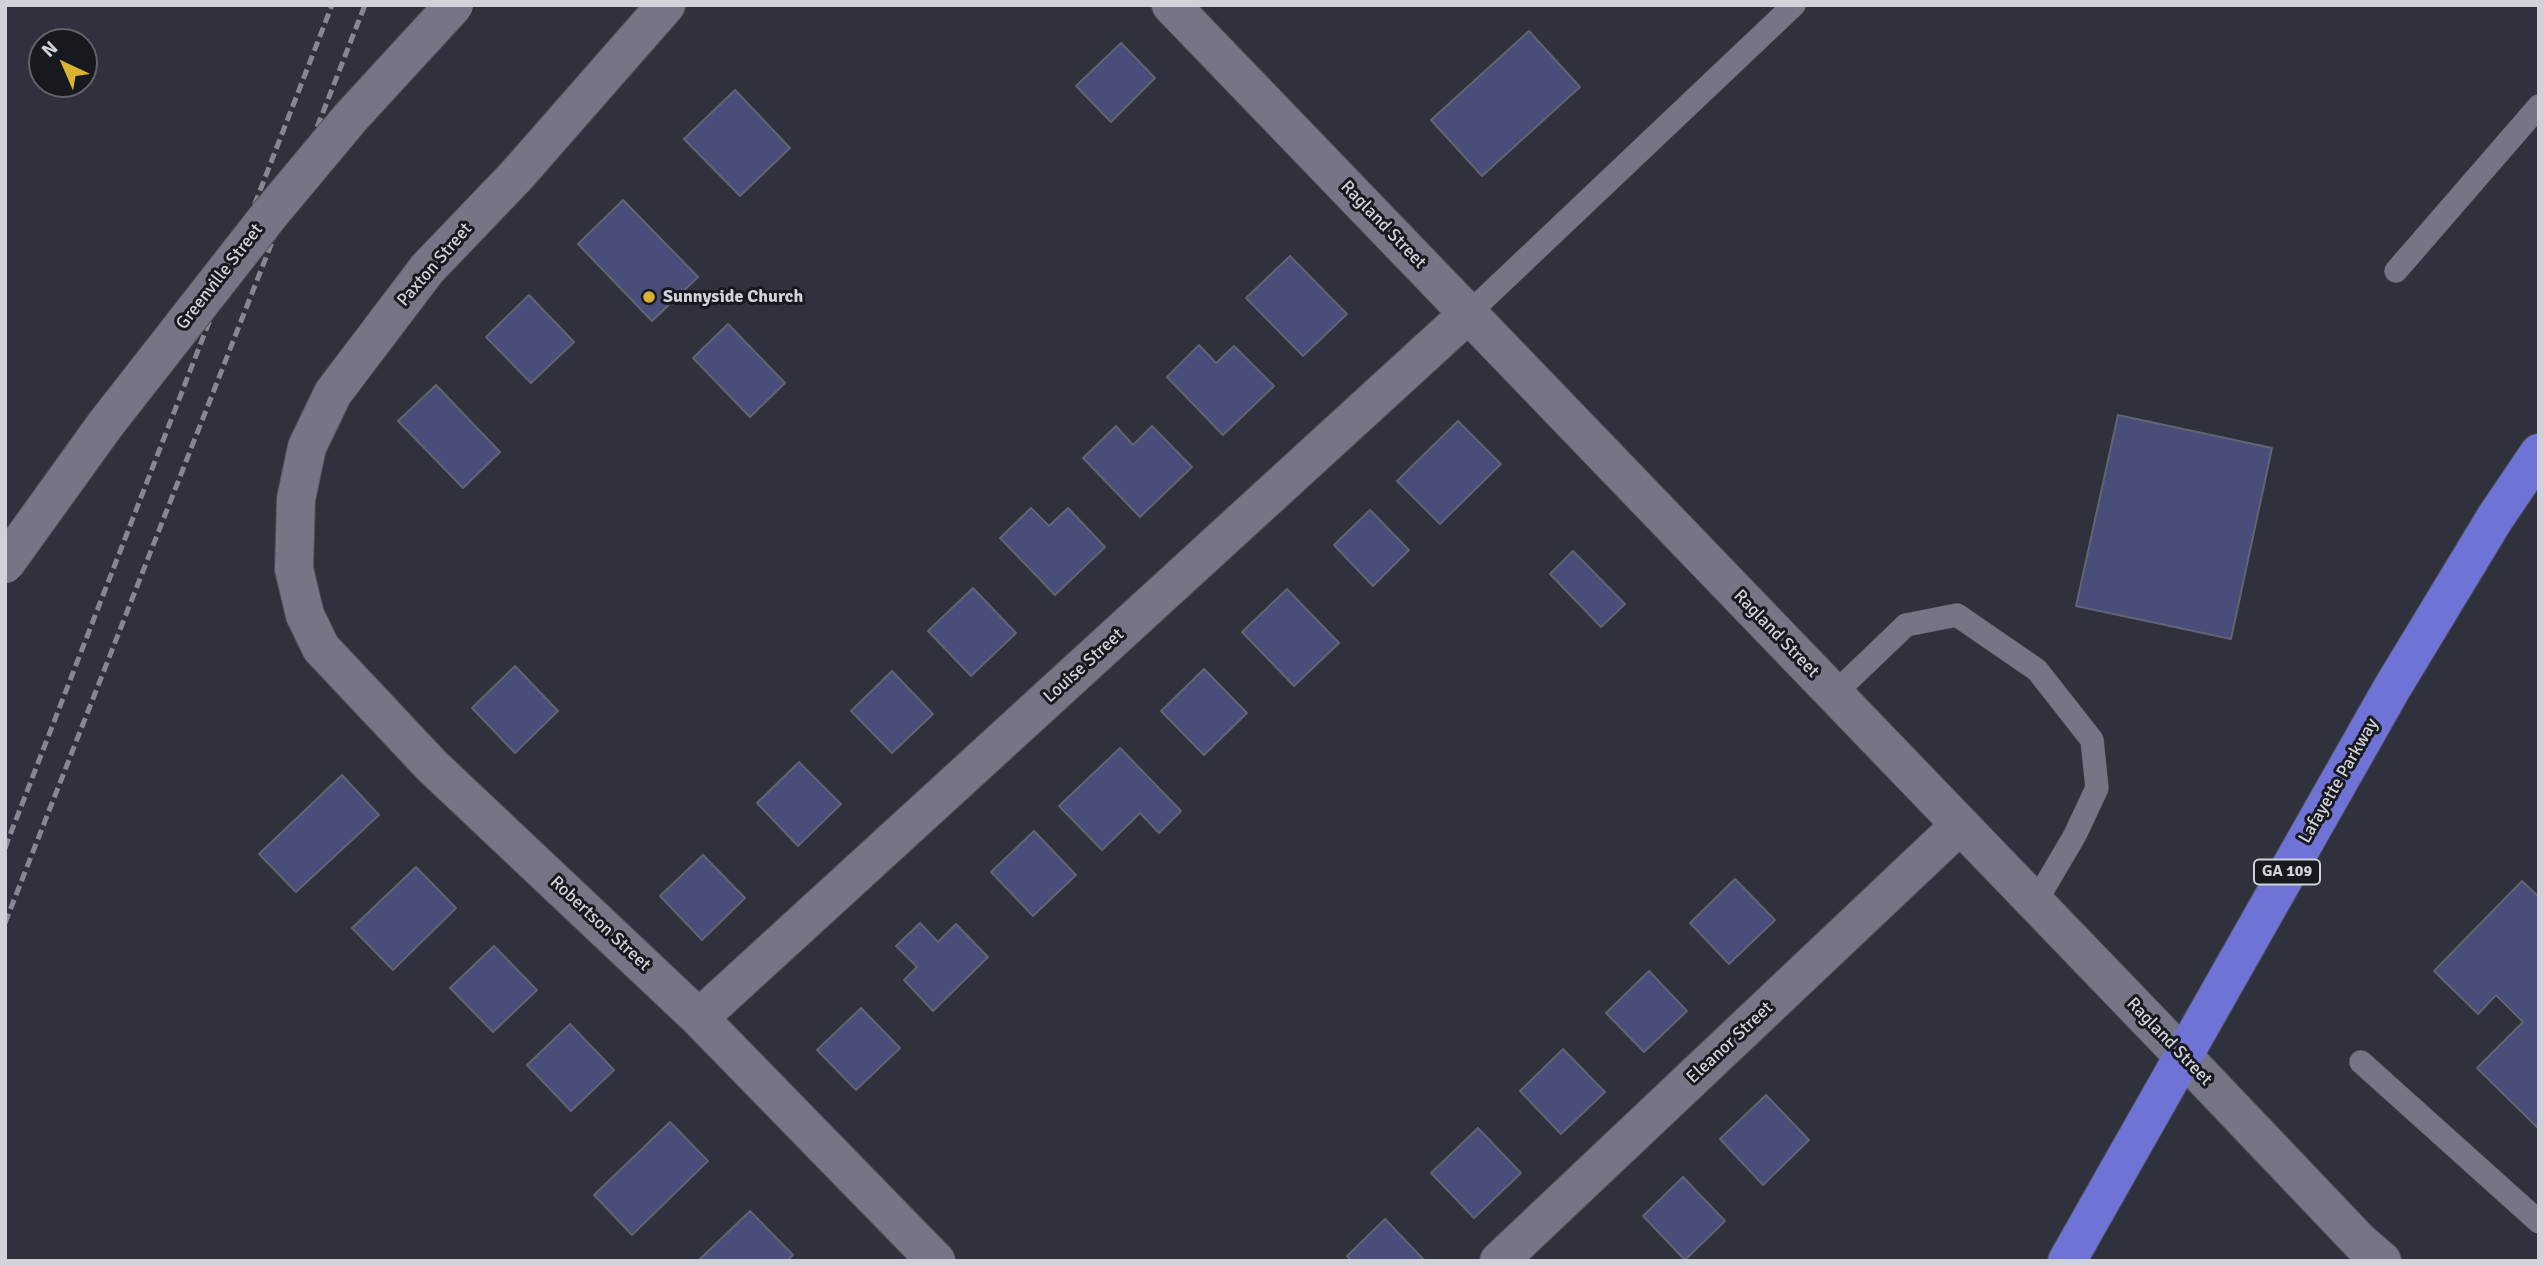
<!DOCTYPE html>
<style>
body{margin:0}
#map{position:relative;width:2544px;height:1266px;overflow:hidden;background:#2f313d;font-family:Signika,sans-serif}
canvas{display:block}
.frame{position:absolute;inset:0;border:7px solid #d0d2da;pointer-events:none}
.north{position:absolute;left:28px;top:28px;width:70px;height:70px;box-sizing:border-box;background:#18191f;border:2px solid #62636a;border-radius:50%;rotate:316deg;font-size:19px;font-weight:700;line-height:28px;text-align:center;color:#d0d2da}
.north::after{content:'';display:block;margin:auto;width:24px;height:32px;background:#dab333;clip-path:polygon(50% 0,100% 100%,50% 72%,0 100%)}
</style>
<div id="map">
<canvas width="2544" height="1266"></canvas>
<div class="frame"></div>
<div class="north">N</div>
</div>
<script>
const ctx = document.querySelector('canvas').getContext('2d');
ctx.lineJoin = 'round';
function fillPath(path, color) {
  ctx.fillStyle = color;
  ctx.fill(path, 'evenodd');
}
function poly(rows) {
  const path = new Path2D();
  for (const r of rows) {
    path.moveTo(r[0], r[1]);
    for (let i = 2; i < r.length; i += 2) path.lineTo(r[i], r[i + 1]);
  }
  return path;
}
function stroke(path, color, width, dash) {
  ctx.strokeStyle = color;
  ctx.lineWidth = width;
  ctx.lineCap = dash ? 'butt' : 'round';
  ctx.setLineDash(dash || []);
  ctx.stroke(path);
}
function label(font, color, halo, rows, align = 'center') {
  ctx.font = font + ' Signika,sans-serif';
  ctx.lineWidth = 6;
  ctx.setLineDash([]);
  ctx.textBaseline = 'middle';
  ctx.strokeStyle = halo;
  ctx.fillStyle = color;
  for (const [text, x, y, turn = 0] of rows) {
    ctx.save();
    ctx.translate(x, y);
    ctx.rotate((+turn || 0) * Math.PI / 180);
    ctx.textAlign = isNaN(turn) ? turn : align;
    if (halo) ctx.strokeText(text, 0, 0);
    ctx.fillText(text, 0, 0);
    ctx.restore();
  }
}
const building = poly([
 [1529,31,1580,87,1482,176,1431,120,1529,31],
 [1121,43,1155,78,1111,122,1076,86,1121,43],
 [735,90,790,148,740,196,684,139,735,90],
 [623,200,698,277,652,321,578,244,623,200],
 [1290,256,1347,314,1303,356,1246,298,1290,256],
 [529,295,574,342,531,383,486,337,529,295],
 [728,324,785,383,750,417,693,358,728,324],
 [1199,345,1216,363,1234,346,1274,386,1223,435,1167,377,1199,345],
 [436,385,500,452,463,488,398,421,436,385],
 [2118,415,2272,448,2231,639,2076,606,2118,415],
 [1458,421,1501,464,1440,524,1397,481,1458,421],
 [1116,426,1133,445,1152,426,1192,467,1140,517,1083,458,1116,426],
 [1031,508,1049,526,1068,508,1105,547,1055,595,1000,538,1031,508],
 [1370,510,1409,550,1373,586,1334,545,1370,510],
 [1573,551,1625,604,1601,627,1550,574,1573,551],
 [973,588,1016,633,971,676,928,631,973,588],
 [1287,589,1339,643,1294,686,1242,632,1287,589],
 [515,666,558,711,515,753,472,708,515,666],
 [1204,669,1247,713,1204,755,1161,711,1204,669],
 [892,671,933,714,892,753,851,711,892,671],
 [1120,748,1181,811,1159,833,1140,813,1102,850,1059,806,1120,748],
 [799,762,841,804,798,846,757,803,799,762],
 [342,775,379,815,296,892,259,854,342,775],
 [1034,831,1076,875,1033,916,991,872,1034,831],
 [703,855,745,898,702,940,660,896,703,855],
 [416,867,456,908,393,970,352,928,416,867],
 [1735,879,1775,920,1729,964,1690,923,1735,879],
 [2522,881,2539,897,2539,1129,2477,1068,2523,1022,2496,995,2478,1014,2434,971,2522,881],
 [920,923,938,942,956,924,988,957,933,1011,904,980,917,967,896,946,920,923],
 [494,946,537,990,493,1032,450,988,494,946],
 [1649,971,1687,1011,1644,1052,1606,1013,1649,971],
 [861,1008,900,1048,856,1090,817,1050,861,1008],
 [570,1024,614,1070,571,1111,527,1065,570,1024],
 [1563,1049,1605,1092,1561,1134,1520,1091,1563,1049],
 [1766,1095,1809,1140,1763,1185,1720,1139,1766,1095],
 [670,1122,708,1161,632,1235,594,1195,670,1122],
 [1478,1128,1521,1173,1474,1218,1431,1173,1478,1128],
 [1683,1177,1725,1221,1685,1260,1643,1216,1683,1177],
 [750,1211,793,1255,787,1261,701,1261,700,1259,750,1211],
 [1385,1219,1425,1261,1352,1261,1347,1256,1385,1219]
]);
const service = poly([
 [2396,271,2539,106],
 [1468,314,1794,5],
 [1834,694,1906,625,1957,615,2037,670,2092,740,2097,788,2075,835,2035,903],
 [2361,1062,2539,1222]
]);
const minor = poly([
 [666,5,517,175,427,269,333,393,307,447,296,499,294,569,305,615,321,648,432,766,699,1018,936,1261],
 [1171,5,2182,1055],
 [699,1018,1468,314],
 [1499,1261,1960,825]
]);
const tertiary = poly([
 [2182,1055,2360,1242,2382,1261]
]);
const trunk = poly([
 [2067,1261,2392,688,2495,518,2539,453]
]);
const rail = poly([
 [5,848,332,5],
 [5,923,365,5]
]);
const tertiaryBridge = poly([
 [5,564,105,425,270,214,351,117,454,5]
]);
const markers = [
 [649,297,7,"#dab333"]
];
const shields = [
 [2287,872,66]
];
const shieldNames = [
 ["GA 109",2287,872]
];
const streetNames = [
 ["Ragland Street",1383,225,46],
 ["Paxton Street",435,265,-49],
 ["Greenville Street",220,277,-52],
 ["Ragland Street",1776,634,46],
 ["Louise Street",1084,666,-42],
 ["Lafayette Parkway",2339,781,-60],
 ["Robertson Street",600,924,43],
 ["Ragland Street",2169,1042,46],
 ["Eleanor Street",1730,1043,-43]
];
const poiNames = [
 ["Sunnyside Church",663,297]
];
fillPath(building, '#484d79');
stroke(building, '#626472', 2);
stroke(service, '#4b4d57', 24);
stroke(minor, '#4b4d57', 40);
stroke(tertiary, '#4b4d57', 40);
stroke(trunk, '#4b4d57', 40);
stroke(service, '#747685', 23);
stroke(minor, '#747685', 38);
stroke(tertiary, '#747685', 38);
stroke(trunk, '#6f73d6', 38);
stroke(rail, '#858791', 5, [10, 5]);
stroke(tertiaryBridge, '#4b4d57', 40, []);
stroke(tertiaryBridge, '#747685', 38);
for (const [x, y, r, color] of markers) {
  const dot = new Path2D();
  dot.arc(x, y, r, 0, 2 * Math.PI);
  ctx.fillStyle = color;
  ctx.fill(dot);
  stroke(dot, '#18191f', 2.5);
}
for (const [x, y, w] of shields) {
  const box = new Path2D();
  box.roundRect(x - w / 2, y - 12.5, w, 25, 5);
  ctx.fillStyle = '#18191f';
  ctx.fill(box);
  stroke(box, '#d0d2da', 2);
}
label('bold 16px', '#d0d2da', null, shieldNames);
label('18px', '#d0d2da', '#18191f', streetNames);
label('bold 18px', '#d0d2da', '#18191f', poiNames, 'left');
</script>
